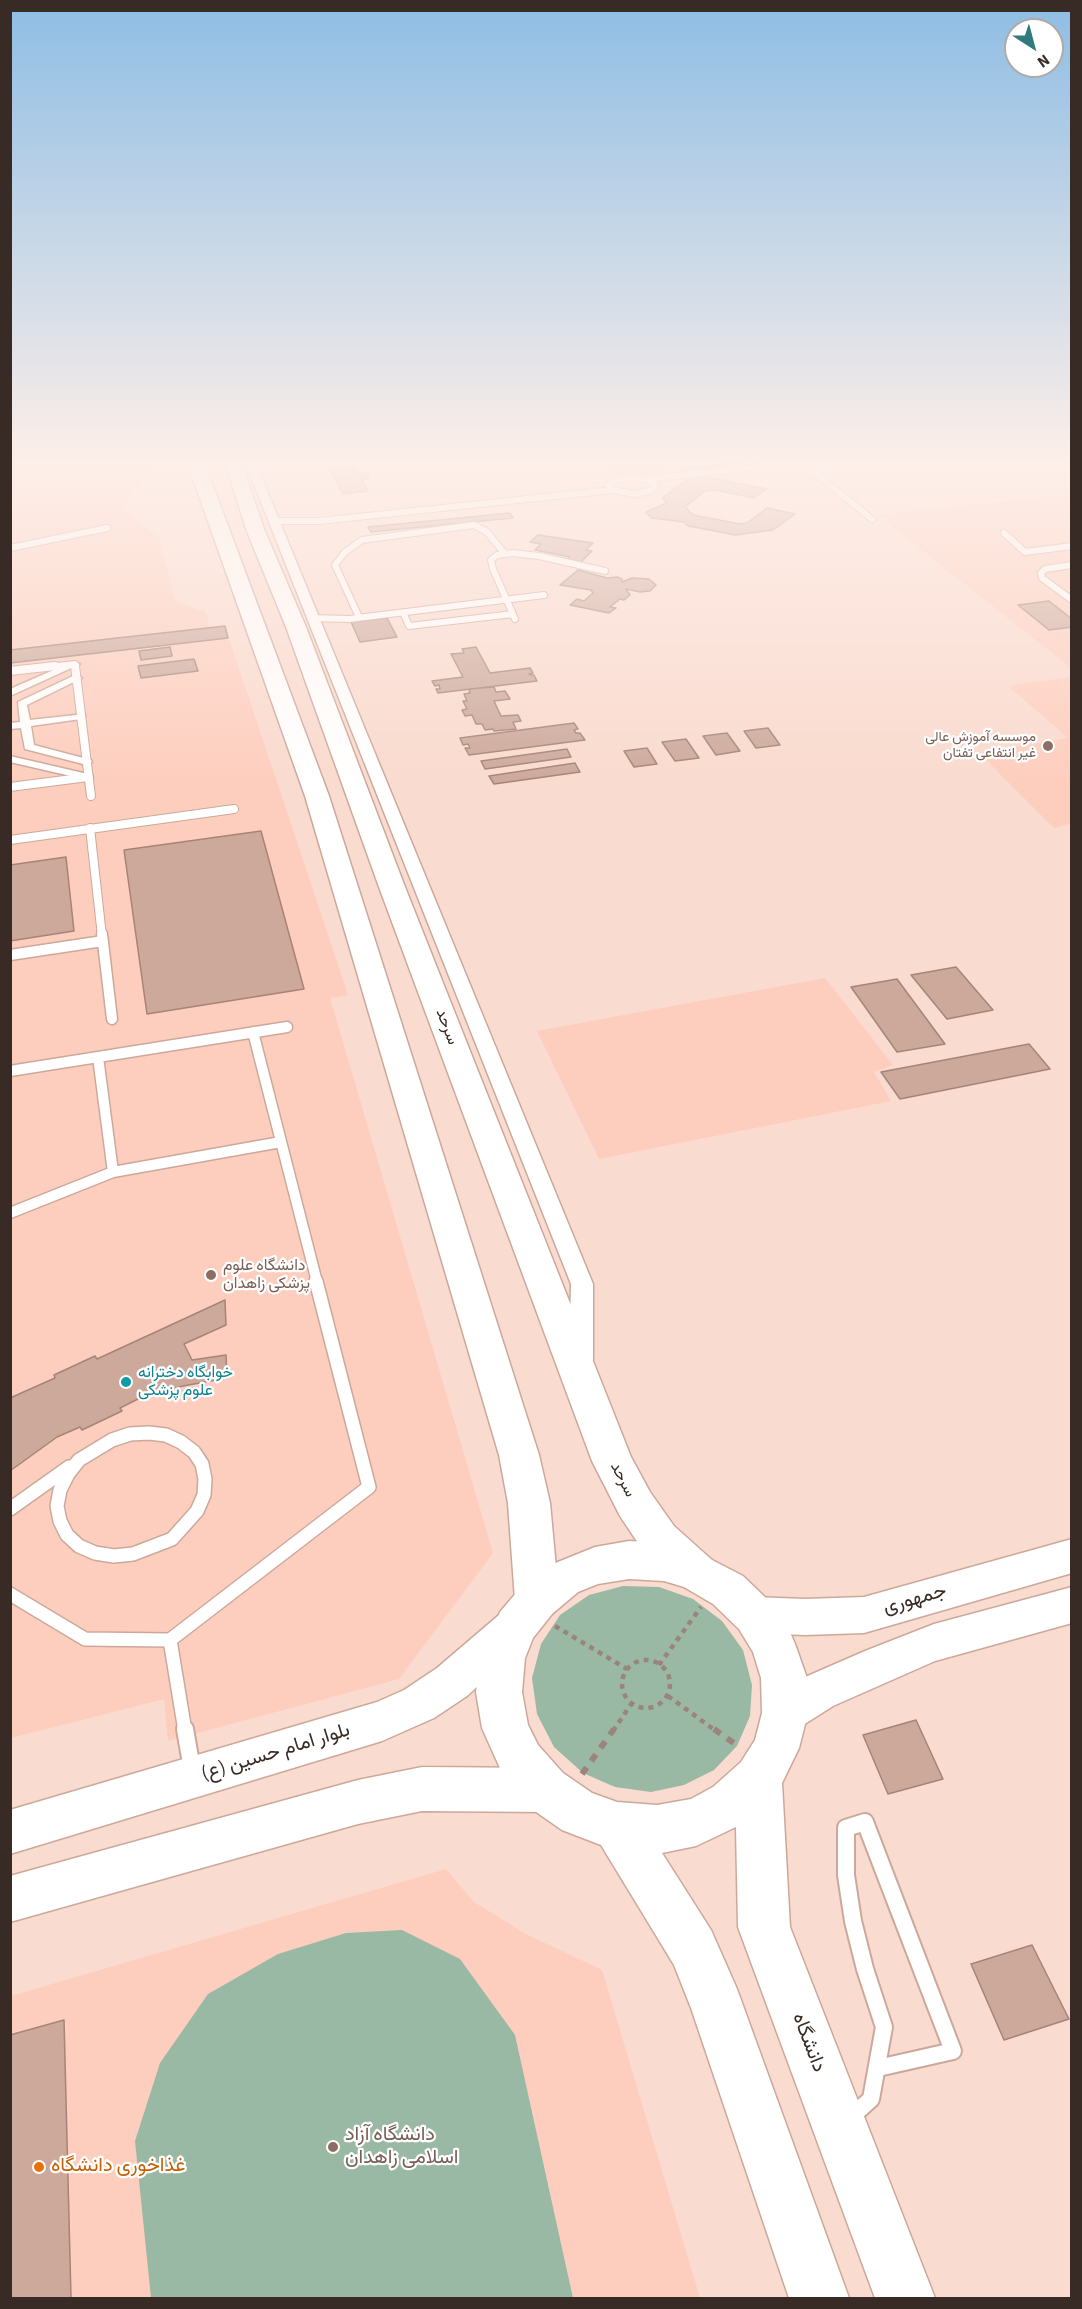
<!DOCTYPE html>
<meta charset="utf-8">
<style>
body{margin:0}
#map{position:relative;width:1082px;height:2309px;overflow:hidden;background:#fadbcf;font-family:"Source Sans 3",sans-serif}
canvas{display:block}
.frame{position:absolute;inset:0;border:12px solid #382a24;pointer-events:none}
.north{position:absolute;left:1004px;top:18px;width:60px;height:60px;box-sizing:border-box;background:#fff;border:2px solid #afaaa7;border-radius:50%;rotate:144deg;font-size:16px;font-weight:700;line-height:24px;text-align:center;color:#382a24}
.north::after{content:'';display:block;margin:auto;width:21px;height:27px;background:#30797f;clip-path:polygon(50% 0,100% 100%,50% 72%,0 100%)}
</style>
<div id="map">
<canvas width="1082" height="2309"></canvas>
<div class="frame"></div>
<div class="north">N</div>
</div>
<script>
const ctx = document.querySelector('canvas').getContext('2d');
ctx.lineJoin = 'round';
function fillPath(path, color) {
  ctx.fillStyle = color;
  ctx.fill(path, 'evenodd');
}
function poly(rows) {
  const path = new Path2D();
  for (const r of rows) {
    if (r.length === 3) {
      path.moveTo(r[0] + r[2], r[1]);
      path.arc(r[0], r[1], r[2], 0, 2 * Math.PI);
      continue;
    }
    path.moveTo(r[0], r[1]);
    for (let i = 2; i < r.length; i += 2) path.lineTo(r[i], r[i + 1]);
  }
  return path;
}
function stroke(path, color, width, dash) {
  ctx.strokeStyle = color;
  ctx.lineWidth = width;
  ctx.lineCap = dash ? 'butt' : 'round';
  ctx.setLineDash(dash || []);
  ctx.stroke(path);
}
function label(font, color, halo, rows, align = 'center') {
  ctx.font = font + ' "Source Sans 3",Vazirmatn,sans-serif';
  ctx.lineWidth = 4.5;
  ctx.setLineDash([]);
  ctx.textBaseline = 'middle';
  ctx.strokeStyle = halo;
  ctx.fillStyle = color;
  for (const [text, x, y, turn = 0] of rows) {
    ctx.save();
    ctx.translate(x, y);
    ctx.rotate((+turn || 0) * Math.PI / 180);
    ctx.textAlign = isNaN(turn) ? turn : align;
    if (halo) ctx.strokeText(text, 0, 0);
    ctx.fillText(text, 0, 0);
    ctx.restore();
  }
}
const built = poly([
 [11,459,163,459,121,506,159,538,175,601,206,612,210,627,225,626,348,995,330,998,493,1553,399,1679,168,1741,164,1699,11,1738],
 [596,459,758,459,609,474],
 [1071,495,1071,668,876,514],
 [1071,677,1071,824,1054,828,979,753,1068,738,1008,686],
 [825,978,893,1065,874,1072,891,1101,599,1159,537,1031],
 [446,1869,474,1902,526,1934,602,1970,700,2298,11,2298,11,1996]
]);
const green = poly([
 [623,1586,659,1587,693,1599,722,1621,743,1650,752,1685,750,1716,737,1746,714,1770,684,1785,651,1792,615,1787,583,1773,554,1747,537,1714,532,1678,541,1644,560,1615,589,1595],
 [402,1930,460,1959,515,2035,573,2298,151,2298,135,2141,160,2063,208,1994,278,1954,346,1933]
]);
const building = poly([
 [741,462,744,465,685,471,682,468,741,462],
 [352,464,357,473,367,473,369,478,362,480,368,491,343,494,328,467,352,464],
 [704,477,767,489,754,498,715,490,705,491,685,507,693,515,740,524,747,523,767,508,795,514,773,530,735,535,688,526,684,522,651,518,646,512,667,503,662,498,690,478,704,477],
 [510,513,513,518,371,532,368,527,510,513],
 [538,535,593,543,586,550,592,551,581,562,567,560,570,557,535,550,541,544,530,542,538,535],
 [578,570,607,578,617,577,622,579,622,582,632,578,649,579,656,585,650,591,640,592,626,589,630,595,624,600,620,599,610,607,616,608,609,613,570,605,577,599,584,601,593,593,591,590,560,585,578,570],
 [1049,601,1072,619,1072,627,1049,630,1018,605,1049,601],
 [387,618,397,637,360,642,351,622,387,618],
 [225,626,228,638,10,663,10,650,225,626],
 [170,647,172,656,141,660,139,651,170,647],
 [476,647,490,673,530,668,533,673,529,674,530,675,534,675,537,681,438,693,436,689,440,689,439,685,435,686,432,681,463,677,451,654,464,653,462,649,476,647],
 [194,659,198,671,141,678,138,666,194,659],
 [494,687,496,692,505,691,510,699,494,701,501,716,518,715,521,721,513,722,516,729,494,731,493,729,485,730,482,724,476,724,472,715,465,716,462,710,467,709,463,701,467,701,464,694,470,693,469,689,494,687],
 [574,723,578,729,574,730,576,733,580,733,585,740,469,755,465,748,470,748,468,744,463,745,460,738,574,723],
 [768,728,780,745,756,748,744,731,768,728],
 [727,733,740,751,716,755,703,736,727,733],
 [686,739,699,758,675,761,662,742,686,739],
 [647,748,657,764,634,767,624,751,647,748],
 [567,749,571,757,485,769,481,761,567,749],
 [575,763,580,772,494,784,489,776,575,763],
 [261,831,304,989,147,1014,124,850,261,831],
 [66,857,74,931,10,941,10,865,66,857],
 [956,967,993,1010,947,1019,911,975,956,967],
 [897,979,945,1044,897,1052,851,987,897,979],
 [1029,1044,1050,1069,900,1099,881,1072,1029,1044],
 [225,1300,226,1325,184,1344,192,1360,226,1355,227,1378,183,1386,140,1398,120,1408,122,1411,82,1430,80,1427,57,1437,10,1471,10,1398,55,1378,54,1375,95,1356,97,1359,225,1300],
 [916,1720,943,1779,888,1794,863,1735,916,1720],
 [1032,1945,1069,2019,1004,2040,971,1964,1032,1945],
 [64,2020,71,2298,10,2298,10,2035,64,2020]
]);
const pathFar1 = poly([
 [555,1626,627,1669],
 [646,1684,24],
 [659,1665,701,1607],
 [668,1696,716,1731],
 [613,1731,632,1703]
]);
const path = poly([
 [714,1729,738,1746],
 [582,1774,614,1729]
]);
const serviceFar4 = poly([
 [633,477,652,481,656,486,649,491,635,494,613,490,608,485,613,480,633,477],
 [647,479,793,463,811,470,872,519],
 [273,521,319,521,613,490],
 [1004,533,1025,552,1072,546],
 [10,548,107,528],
 [1072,565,1045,569,1041,573,1042,578,1072,600],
 [403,612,409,626,513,614],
 [359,617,335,565,345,552,362,540,474,525,487,532,505,554],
 [313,618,349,619,544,595],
 [515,619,493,569,491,560,497,555,513,553,539,556,605,571],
 [41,668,75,664,75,668]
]);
const serviceFar3 = poly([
 [75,666,91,796],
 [10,671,55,666],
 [10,787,88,777],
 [90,828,102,936],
 [10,840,234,809]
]);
const serviceFar2 = poly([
 [102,934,112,1019],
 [10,955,103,941],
 [253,1032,317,1282],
 [98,1057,113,1172],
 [10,1071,287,1027],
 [10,1213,113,1172,281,1142]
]);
const serviceFar1 = poly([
 [149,1433,166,1435,181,1442,194,1452,202,1464,205,1479,204,1495,197,1511,172,1539,133,1554,114,1556,95,1553,79,1546,67,1535,60,1521,57,1506,60,1490,68,1474,79,1460,112,1440,130,1434,149,1433],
 [10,1509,69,1467],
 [10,1594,85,1639,170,1640,185,1731],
 [170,1640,369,1487,316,1281]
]);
const service = poly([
 [185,1729,192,1769],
 [851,2117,871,2099,884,2027,865,1969,853,1921,846,1875,846,1828,865,1822,953,2051,878,2068]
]);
const pedestrian = poly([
 [72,662,80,664,10,696,10,689,72,662],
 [73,676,82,678,27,705,30,720,85,714,85,718,81,719,31,726,34,745,91,760,92,762,87,765,25,749,21,728,10,729,10,723,20,722,18,702,73,676],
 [10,756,92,775,93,777,88,780,10,762,10,756]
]);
const minor = poly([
 [244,459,254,459,593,1284,593,1359,590,1366,581,1368,572,1366,569,1359,571,1284,244,459]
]);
const secondary = poly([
 [1072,1539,1072,1573,864,1633,805,1635,754,1633,740,1628,734,1615,740,1602,754,1597,805,1599,864,1597,1072,1539],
 [1072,1587,1072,1623,935,1661,833,1706,800,1727,785,1733,770,1727,764,1713,770,1699,803,1678,865,1651,934,1624,1072,1587],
 [513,1610,527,1615,533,1628,527,1641,467,1696,434,1718,382,1741,10,1854,10,1810,377,1702,404,1690,437,1668,499,1615,513,1610],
 [422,1767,546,1768,561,1775,568,1790,561,1805,546,1812,422,1811,358,1824,10,1922,10,1876,358,1780,422,1767]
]);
const primary = poly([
 [629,1541,664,1543,712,1560,743,1576,769,1601,789,1630,795,1644,807,1678,808,1713,799,1748,782,1783,790,1927,935,2298,875,2298,738,1927,736,1827,696,1846,662,1853,711,1930,737,1989,849,2298,789,2298,691,2008,674,1965,601,1845,562,1830,529,1807,504,1777,482,1728,476,1692,481,1658,500,1612,522,1586,548,1566,595,1547,629,1541],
 [629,1579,664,1581,684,1587,713,1604,739,1629,753,1652,761,1678,762,1713,755,1740,741,1762,713,1787,691,1799,657,1805,617,1802,592,1793,563,1773,538,1745,528,1725,522,1692,525,1658,533,1638,552,1614,578,1592,598,1584,629,1579]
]);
const trunk = poly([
 [186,459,203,459,329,796,539,1455,550,1503,559,1600,552,1614,537,1620,522,1614,515,1600,508,1503,499,1455,305,796,186,459],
 [224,459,240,459,264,529,306,627,405,887,631,1457,650,1492,674,1526,712,1560,718,1573,712,1586,697,1592,682,1586,644,1552,620,1516,592,1461,379,887,286,627,246,529,224,459]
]);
const markers = [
 [1048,746,6,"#8d6e63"],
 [211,1275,6,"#8d6e63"],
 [126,1382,6,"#0f9aa8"],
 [333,2147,6,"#8d6e63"],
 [39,2167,6,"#e8710a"]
];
const farEducationnames = [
 ["موسسه آموزش عالی",1036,738],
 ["غیر انتفاعی تفتان",1036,754]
];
const streetNames = [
 ["سرحد",446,1027,69],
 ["سرحد",622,1480,63]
];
const educationNames = [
 ["دانشگاه علوم",223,1266],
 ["پزشکی زاهدان",223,1284]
];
const cultureNames = [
 ["خوابگاه دخترانه",138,1373],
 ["علوم پزشکی",138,1391]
];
const nearStreetnames = [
 ["جمهوری",915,1600,-16],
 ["بلوار امام حسین (ع)",276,1753,-17],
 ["دانشگاه",808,2043,69]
];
const nearEducationnames = [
 ["دانشگاه آزاد",345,2136],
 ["اسلامی زاهدان",345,2159]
];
const nearFoodnames = [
 ["غذاخوری دانشگاه",51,2167]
];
fillPath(built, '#fdcebe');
fillPath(green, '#99b9a4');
fillPath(building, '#cda99c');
stroke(building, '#a78477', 1.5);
stroke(serviceFar4, '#cca89a', 8);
stroke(serviceFar3, '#cca89a', 10);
stroke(serviceFar2, '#cca89a', 13);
stroke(serviceFar1, '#cca89a', 16);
stroke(service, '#cca89a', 20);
stroke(pedestrian, '#cca89a', 3);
stroke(minor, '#cca89a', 3);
stroke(secondary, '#cca89a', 3);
stroke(primary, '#cca89a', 3);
stroke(trunk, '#cca89a', 3);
stroke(pathFar1, '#9a847b', 4.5, [5, 5]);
stroke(path, '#9a847b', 6, [8, 8]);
stroke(serviceFar4, '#fff', 6);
stroke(serviceFar3, '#fff', 8);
stroke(serviceFar2, '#fff', 10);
stroke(serviceFar1, '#fff', 13);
stroke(service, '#fff', 16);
fillPath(pedestrian, '#fff');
fillPath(minor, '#fff');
fillPath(secondary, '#fff');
fillPath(primary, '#fff');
fillPath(trunk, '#fff');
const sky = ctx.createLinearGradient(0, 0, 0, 783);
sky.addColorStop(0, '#8ebde4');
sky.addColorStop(0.59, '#fdefe9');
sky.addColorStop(1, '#fdefe900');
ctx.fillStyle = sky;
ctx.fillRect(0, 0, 1082, 783);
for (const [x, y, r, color] of markers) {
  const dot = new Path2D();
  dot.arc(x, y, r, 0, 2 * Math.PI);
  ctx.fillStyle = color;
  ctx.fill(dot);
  stroke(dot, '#fff', 2);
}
label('14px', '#785e54', '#fff', farEducationnames, 'right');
label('16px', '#382a24', '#fff', streetNames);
label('16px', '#785e54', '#fff', educationNames, 'left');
label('16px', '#0d838f', '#fff', cultureNames, 'left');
label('20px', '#382a24', '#fff', nearStreetnames);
label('20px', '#785e54', '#fff', nearEducationnames, 'left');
label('20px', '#c56008', '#fff', nearFoodnames, 'left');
</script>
